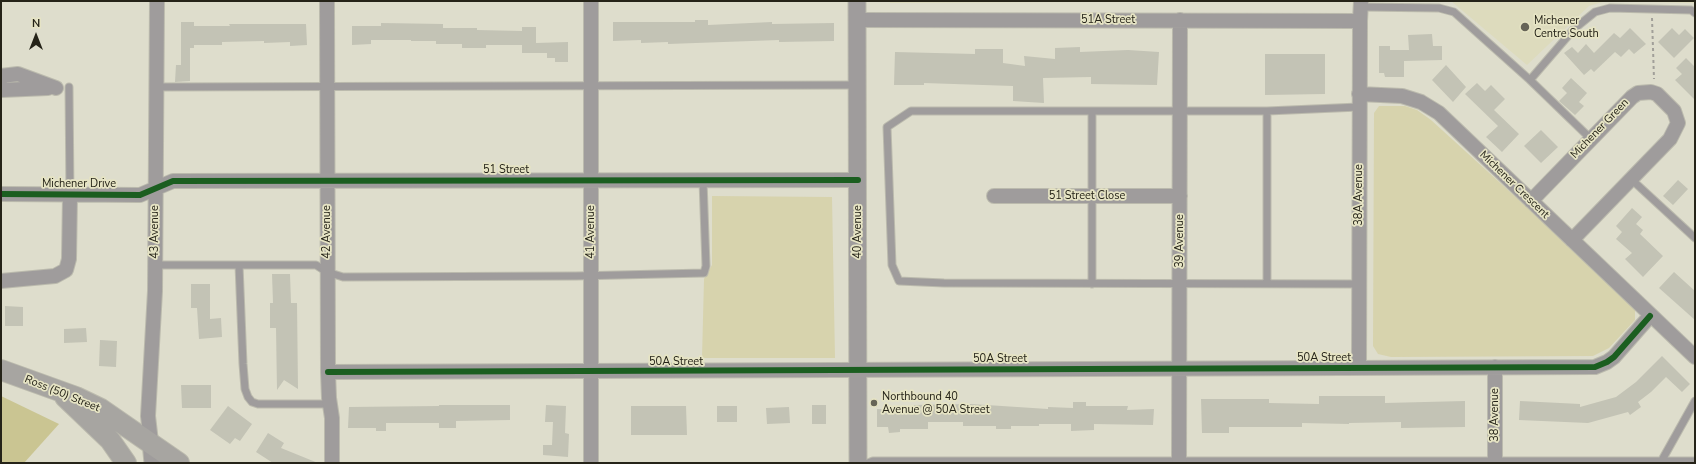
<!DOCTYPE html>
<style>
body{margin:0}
#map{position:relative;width:1696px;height:464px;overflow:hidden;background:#deddcc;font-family:"Nunito Sans",sans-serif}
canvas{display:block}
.frame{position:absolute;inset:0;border:2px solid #252318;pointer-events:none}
.north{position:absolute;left:16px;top:16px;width:40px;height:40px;-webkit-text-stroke:3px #e6e4c4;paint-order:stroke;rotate:0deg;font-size:11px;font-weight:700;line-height:16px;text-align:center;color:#252318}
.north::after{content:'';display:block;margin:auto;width:14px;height:18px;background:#252318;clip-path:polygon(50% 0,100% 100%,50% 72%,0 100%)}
</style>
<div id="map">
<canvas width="1696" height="464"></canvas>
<div class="frame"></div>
<div class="north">N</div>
</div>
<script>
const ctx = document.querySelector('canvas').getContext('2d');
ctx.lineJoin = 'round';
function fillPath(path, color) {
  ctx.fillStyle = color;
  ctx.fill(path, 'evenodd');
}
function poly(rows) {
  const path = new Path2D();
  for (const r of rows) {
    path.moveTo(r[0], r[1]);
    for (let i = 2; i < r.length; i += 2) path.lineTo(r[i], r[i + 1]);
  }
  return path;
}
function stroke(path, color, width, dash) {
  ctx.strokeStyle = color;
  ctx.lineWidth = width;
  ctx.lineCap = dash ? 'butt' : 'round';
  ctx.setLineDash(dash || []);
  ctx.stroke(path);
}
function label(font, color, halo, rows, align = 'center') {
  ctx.font = font + ' "Nunito Sans",sans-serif';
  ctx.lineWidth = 3.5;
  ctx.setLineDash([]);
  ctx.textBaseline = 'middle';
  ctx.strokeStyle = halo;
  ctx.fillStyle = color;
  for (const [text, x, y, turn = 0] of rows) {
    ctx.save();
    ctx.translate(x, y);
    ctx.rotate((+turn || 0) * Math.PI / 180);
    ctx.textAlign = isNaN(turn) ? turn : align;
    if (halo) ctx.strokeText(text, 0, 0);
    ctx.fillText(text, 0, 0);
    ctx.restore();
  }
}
const built = poly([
 [890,1,1255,1,890,3],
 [1425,1,1695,1,1695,3,1606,1,1589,6,1527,65,1451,1]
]);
const green = poly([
 [1379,106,1405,106,1417,110,1431,120,1630,301,1635,307,1635,320,1609,348,1593,356,1391,357,1378,354,1373,346,1374,113],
 [712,196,832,197,835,358,702,358,704,279,712,265]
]);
const forest = poly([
 [1,396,59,424,24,463,1,463]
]);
const building = poly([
 [695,20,708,20,708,25,772,22,772,24,834,23,834,41,779,42,779,40,668,44,668,42,641,43,641,40,613,41,613,22,695,22],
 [181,22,194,22,194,26,230,26,229,24,306,24,307,45,290,46,290,42,264,43,264,41,222,42,222,45,194,45,194,48,190,48,190,81,175,82,176,65,181,65],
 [381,23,443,24,443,28,477,28,477,30,522,31,522,27,536,27,536,43,568,42,568,62,555,62,555,58,547,58,547,53,522,53,522,45,486,45,486,48,462,48,462,44,436,44,436,41,411,41,411,40,371,40,371,44,352,45,352,26,381,26],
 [1630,28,1646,44,1634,54,1629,49,1621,57,1615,52,1594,72,1591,69,1584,75,1564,53,1572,47,1578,53,1586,44,1594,53,1614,33,1620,38],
 [1672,28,1679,35,1685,29,1694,38,1674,58,1658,42],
 [1432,34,1433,46,1442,46,1442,60,1404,61,1404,77,1385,77,1384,73,1379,73,1379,46,1390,46,1390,50,1409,50,1408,35],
 [1080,47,1080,52,1128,50,1159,52,1157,85,1091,84,1091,77,1043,78,1044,103,1013,101,1013,86,924,83,924,85,894,85,895,52,975,54,975,49,1003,49,1003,63,1025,66,1024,56,1055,59,1055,48],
 [1265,54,1325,54,1325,94,1265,95],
 [1686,58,1695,67,1695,100,1675,80,1682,74,1676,68],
 [1446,65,1466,87,1453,102,1432,80],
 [1571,78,1587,93,1579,102,1584,106,1575,115,1559,101,1567,93,1562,88],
 [1477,83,1485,91,1491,85,1505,99,1494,110,1519,134,1502,152,1486,137,1498,126,1465,94],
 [1541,130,1558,147,1541,163,1524,146],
 [1678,180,1688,189,1673,205,1663,196],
 [1632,208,1642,217,1636,224,1643,230,1640,234,1663,256,1643,277,1625,259,1632,253,1616,239,1622,232,1616,226],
 [1674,272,1695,291,1695,320,1659,288],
 [272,274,290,274,291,303,297,303,298,389,284,380,277,390,276,328,270,328,270,303,273,303],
 [191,284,210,284,210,319,221,318,222,337,199,339,197,308,191,308],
 [5,306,23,307,23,326,5,326],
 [86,328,87,342,64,343,64,329],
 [100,340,117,341,116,367,99,366],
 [1662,356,1690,384,1682,392,1666,377,1651,392,1638,402,1641,407,1630,415,1628,412,1588,423,1519,420,1520,401,1580,404,1580,407,1616,397,1636,382],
 [181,385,211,385,211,408,182,408],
 [1319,396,1385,396,1385,403,1465,401,1465,427,1401,428,1401,422,1349,423,1349,424,1302,423,1302,427,1229,427,1229,433,1202,433,1201,399,1269,399,1269,403,1319,404],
 [1073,402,1086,402,1086,406,1128,406,1127,410,1154,409,1153,425,1094,424,1094,430,1071,431,1071,424,1039,424,1039,426,1011,426,1011,429,996,429,996,426,963,426,963,422,928,422,928,429,900,429,900,432,889,433,888,427,877,427,877,409,914,410,914,405,971,404,1048,409,1048,407,1073,408],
 [439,405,510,405,510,420,456,421,456,428,439,428,439,423,386,423,386,431,376,431,376,428,348,428,349,407,439,406],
 [546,405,566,406,565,433,569,434,568,457,543,455,543,445,552,445,553,422,545,422],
 [812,405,826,405,826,424,812,424],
 [228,406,252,424,240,441,235,438,230,444,210,430],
 [631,406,686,406,687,435,631,435],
 [717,406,737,406,737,422,717,422],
 [789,407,790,423,767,424,766,408],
 [268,433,284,443,281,448,318,463,273,463,256,452]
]);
const path = poly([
 [1652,18,1654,79]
]);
const service = poly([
 [1361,7,1439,8,1454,12,1530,80,1591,139],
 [1530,80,1574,29,1595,12,1610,8,1691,10,1695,13],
 [69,87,70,195],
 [157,87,857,85],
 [1267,111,1267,283],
 [1631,179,1695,238],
 [155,265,316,265,327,272,343,277,576,276,704,273,706,266,703,180],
 [239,265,243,364,245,389,248,397,252,402,258,404,330,404],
 [1092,284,1092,111],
 [1359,284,944,283,899,281,892,265,887,127,911,111,1267,111,1359,107],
 [1662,460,1695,401],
 [868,463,873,461,1695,461]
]);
const minor = poly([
 [327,1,328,372,329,398,332,418,332,463],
 [857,20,1360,21],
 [1,76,18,74,56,88],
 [1,87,2,90,48,88],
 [1359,94,1402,96,1421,102,1439,113,1695,357],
 [1,194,140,195,173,181,858,180],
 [994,196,1180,196],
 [1531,201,1632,97,1638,93,1651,92,1657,94,1674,111,1678,123,1670,139,1572,240],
 [1,281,55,276,66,270,69,259,70,195],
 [1495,367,1495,463],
 [1359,368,1360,21,1361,1],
 [328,372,1595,367,1607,362,1614,357,1650,316],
 [151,442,148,416,155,291,157,1],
 [591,463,591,1],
 [1179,463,1180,20]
]);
const tertiary = poly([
 [857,1,858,463],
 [151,442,153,463]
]);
const secondary = poly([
 [1,370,76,397,101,409,179,463],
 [65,397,110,440,126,463]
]);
const cycleway = poly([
 [1,194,140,195,173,181,858,180],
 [328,372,1595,367,1607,362,1614,357,1650,316]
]);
const markers = [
 [1525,27,5,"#666457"],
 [874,403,4,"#666457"]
];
const streetNames = [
 ["51A Street",1108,20],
 ["Michener Green",1600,129,-46],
 ["51 Street",506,170],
 ["Michener Drive",79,184],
 ["Michener Crescent",1514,185,44],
 ["38A Avenue",1359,195,-90],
 ["51 Street Close",1087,196],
 ["43 Avenue",155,232,-90],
 ["42 Avenue",327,232,-90],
 ["41 Avenue",591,232,-90],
 ["40 Avenue",858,232,-90],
 ["39 Avenue",1180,241,-90],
 ["50A Street",1324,358],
 ["50A Street",1000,359],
 ["50A Street",676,362],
 ["Ross (50) Street",62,394,22],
 ["38 Avenue",1495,415,-90]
];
const poiNames = [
 ["Michener",1534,21],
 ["Centre South",1534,34],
 ["Northbound 40",882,397],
 ["Avenue @ 50A Street",882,410]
];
fillPath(built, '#dddbbd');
fillPath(green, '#d7d3ad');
fillPath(forest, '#cac592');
fillPath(building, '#c3c3b5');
stroke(service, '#bbbaad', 9);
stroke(minor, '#bbbaad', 16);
stroke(tertiary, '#bbbaad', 19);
stroke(secondary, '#bbbaad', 22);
stroke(path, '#a19f99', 2, [3, 3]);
stroke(service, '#9f9c9c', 7);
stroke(minor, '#9f9c9c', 14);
stroke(tertiary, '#9f9c9c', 17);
stroke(secondary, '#a7a5a1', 20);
stroke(cycleway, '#1b5e20', 6);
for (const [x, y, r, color] of markers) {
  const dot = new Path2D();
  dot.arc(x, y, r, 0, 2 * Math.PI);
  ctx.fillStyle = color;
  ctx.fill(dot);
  stroke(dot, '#e6e4c4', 1.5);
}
label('11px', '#252318', '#e6e4c4', streetNames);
label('11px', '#252318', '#e6e4c4', poiNames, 'left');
</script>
